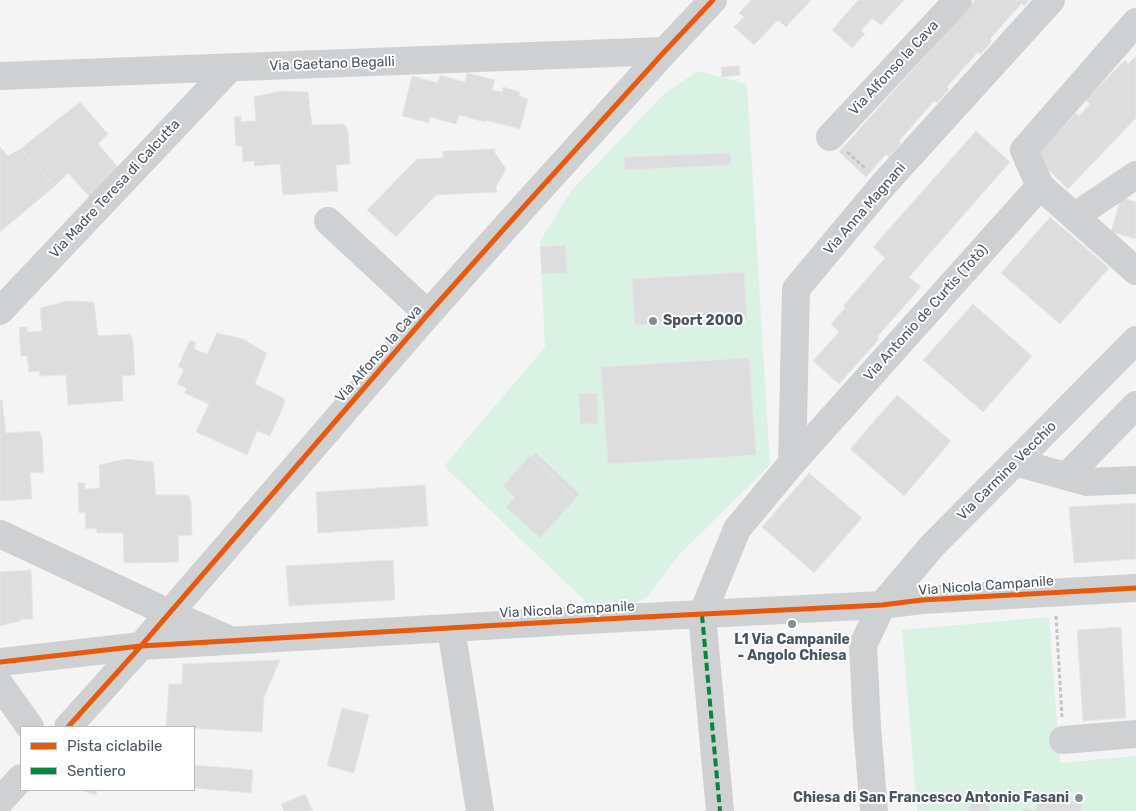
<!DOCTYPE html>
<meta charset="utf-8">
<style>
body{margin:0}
#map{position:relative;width:1136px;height:811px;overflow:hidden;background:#f4f4f4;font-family:Rubik,sans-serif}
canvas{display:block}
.legend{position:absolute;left:20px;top:726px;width:175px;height:65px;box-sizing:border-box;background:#fff;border:1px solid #b7bbc0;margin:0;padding:6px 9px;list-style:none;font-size:15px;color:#4a5661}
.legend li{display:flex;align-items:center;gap:10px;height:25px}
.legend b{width:25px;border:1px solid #b7bbc0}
</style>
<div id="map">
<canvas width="1136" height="811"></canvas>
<ul class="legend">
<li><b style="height:6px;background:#e8590c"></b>Pista ciclabile</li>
<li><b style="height:6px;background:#00873e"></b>Sentiero</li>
</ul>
</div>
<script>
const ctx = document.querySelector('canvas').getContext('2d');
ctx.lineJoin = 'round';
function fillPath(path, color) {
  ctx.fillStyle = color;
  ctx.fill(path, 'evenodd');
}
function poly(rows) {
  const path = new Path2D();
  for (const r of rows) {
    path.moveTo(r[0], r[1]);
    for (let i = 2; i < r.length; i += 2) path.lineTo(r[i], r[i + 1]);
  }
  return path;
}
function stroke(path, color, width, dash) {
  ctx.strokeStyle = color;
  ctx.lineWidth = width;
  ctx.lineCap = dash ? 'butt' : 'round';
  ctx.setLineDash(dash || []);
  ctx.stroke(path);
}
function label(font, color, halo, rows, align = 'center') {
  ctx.font = font + ' Rubik,sans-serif';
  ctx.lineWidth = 4;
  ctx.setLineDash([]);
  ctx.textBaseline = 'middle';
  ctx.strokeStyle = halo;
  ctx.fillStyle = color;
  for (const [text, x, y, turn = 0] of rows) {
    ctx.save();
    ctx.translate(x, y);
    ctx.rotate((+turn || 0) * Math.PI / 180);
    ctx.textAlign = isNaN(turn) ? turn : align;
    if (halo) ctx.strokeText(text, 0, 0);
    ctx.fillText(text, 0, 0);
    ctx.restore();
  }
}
const green = poly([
 [698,71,747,84,770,465,679,555,646,598,604,619,444,466,545,347,540,241,572,190,664,94],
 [1049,617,1060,763,1136,756,1136,811,917,811,902,630]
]);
const building = poly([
 [751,0,811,0,786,27,778,20,754,45,734,27,744,17,739,13,751,0],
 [858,0,904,0,881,25,872,18,861,31,865,34,852,48,832,30,858,0],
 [975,0,1029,0,1024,6,1022,3,990,39,992,41,980,55,978,52,947,87,949,89,937,103,934,101,899,141,901,143,889,157,886,154,866,177,839,152,975,0],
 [1136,56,1136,118,1068,189,1038,160,1037,154,1076,113,1079,116,1090,104,1086,100,1125,60,1128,64,1136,56],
 [739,66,740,75,722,77,721,67,739,66],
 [467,73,495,80,492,90,502,92,503,87,520,92,519,96,528,99,520,129,485,120,485,122,459,115,456,124,430,117,429,123,402,116,412,76,438,83,440,75,465,82,467,73],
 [280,91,308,92,312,125,344,124,348,130,350,164,336,165,338,191,283,195,280,164,254,166,254,161,243,162,242,146,236,146,234,117,241,116,241,122,256,121,254,97,280,91],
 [80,102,108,134,98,144,125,175,95,203,68,173,55,186,20,149,80,102],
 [976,131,1010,162,909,277,921,287,877,337,879,339,839,384,813,361,839,332,831,324,845,308,843,306,885,258,873,247,976,131],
 [0,147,8,156,20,149,55,186,0,232,0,147],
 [495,149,495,153,506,169,496,187,497,192,436,195,396,237,367,210,417,159,443,158,443,151,446,151,495,149],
 [730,153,731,165,625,170,624,157,730,153],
 [1121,197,1136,202,1136,239,1111,232,1121,197],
 [1050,217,1109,268,1060,324,1001,273,1050,217],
 [565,245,567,273,542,274,540,247,565,245],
 [744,272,747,319,635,325,632,279,744,272],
 [66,301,94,302,98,336,130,334,133,340,135,375,122,376,123,401,68,405,66,375,40,376,39,371,29,372,27,356,21,356,19,327,27,327,27,332,42,331,40,308,66,301],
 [973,304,1032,356,983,412,923,360,973,304],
 [217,333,243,339,267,353,255,384,284,398,284,405,270,436,257,431,247,455,196,432,209,404,184,393,187,389,177,384,184,369,178,367,190,340,196,343,194,349,207,354,217,333],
 [749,358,756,455,608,464,601,367,749,358],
 [579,393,597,393,598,424,580,424,579,393],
 [897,395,951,441,904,496,850,449,897,395],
 [0,400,2,400,6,433,39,431,42,437,44,472,30,473,32,499,0,501,0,400],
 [536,453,580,494,576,498,532,457,536,453],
 [530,455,576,498,540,538,506,507,515,497,503,486,530,455],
 [125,459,153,462,156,495,188,495,191,501,192,535,178,536,179,562,124,563,123,533,97,533,96,528,86,529,85,512,79,513,78,483,85,483,85,489,100,488,99,465,125,459],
 [809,473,862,518,814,573,762,527,809,473],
 [425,485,428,526,318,533,316,492,425,485],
 [1136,503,1136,559,1074,563,1069,507,1136,503],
 [393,560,395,600,289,606,286,566,393,560],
 [31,570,33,619,20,619,20,621,0,626,0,572,31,570],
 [1121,627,1126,718,1083,721,1077,630,1121,627],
 [280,660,264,697,262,732,166,727,169,684,182,684,183,664,280,660],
 [342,708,369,715,354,773,327,766,342,708],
 [194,765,253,770,251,793,194,788,194,765],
 [84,790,97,790,96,795,83,791,84,790],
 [305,794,313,811,284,811,281,804,305,794],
 [1082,794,1081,811,1023,811,1024,809,1036,810,1037,803,1065,803,1069,805,1082,794],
 [972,800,982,801,987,805,991,811,968,811,972,800]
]);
const path = poly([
 [847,152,865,168],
 [1056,616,1062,717]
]);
const minor = poly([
 [0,76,665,51],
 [830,137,958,0],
 [1040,186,1136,271],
 [1075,216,1136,175],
 [328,221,428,314],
 [0,311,230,68],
 [1015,462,1087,482,1136,480],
 [792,463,796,289,883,185,1051,0],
 [1067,476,1136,405],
 [0,534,169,613,228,639],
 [451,628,480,811],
 [0,662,141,646,604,619,882,605,922,600,1136,588],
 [0,685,30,727],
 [68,727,141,646,428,314,520,211,665,51,713,0],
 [1063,740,1136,734],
 [0,801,21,778],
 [720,811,702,615,737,529,792,463,1040,186,1024,150,1136,22],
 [874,811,867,727,863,645,882,605,932,546,1136,340]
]);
const quiet = poly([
 [702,615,720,811]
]);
const cycleway = poly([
 [0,662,141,646,604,619,882,605,922,600,1136,588],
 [68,727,141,646,428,314,520,211,665,51,713,0]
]);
const markers = [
 [653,321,5,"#868d94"],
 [792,624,5,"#868d94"],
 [1079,798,5,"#868d94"]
];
const streetNames = [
 ["Via Gaetano Begalli",332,64,-2],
 ["Via Alfonso la Cava",894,68,-47],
 ["Via Madre Teresa di Calcutta",115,189,-47],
 ["Via Anna Magnani",865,209,-49],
 ["Via Antonio de Curtis (Totò)",926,313,-48],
 ["Via Alfonso la Cava",379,354,-49],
 ["Via Carmine Vecchio",1007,471,-45],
 ["Via Nicola Campanile",986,586,-4],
 ["Via Nicola Campanile",567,610,-3]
];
const poiNames = [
 ["Sport 2000",663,321],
 ["L1 Via Campanile",792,640,"center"],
 ["- Angolo Chiesa",792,656,"center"],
 ["Chiesa di San Francesco Antonio Fasani",1069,798,"right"]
];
fillPath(green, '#d9f2e3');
fillPath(building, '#ddddde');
stroke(building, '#e5e6e7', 1);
stroke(path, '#bcc7c4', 3, [4, 2.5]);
stroke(minor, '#ced0d2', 28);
stroke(quiet, '#00873e', 4, [8, 4]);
stroke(cycleway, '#e8590c', 5);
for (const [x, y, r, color] of markers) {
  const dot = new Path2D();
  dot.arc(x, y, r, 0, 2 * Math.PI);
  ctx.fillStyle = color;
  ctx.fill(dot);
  stroke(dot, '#fff', 2);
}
label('14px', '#4a5661', '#fff', streetNames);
label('bold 14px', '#4a5661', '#fff', poiNames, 'left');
</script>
